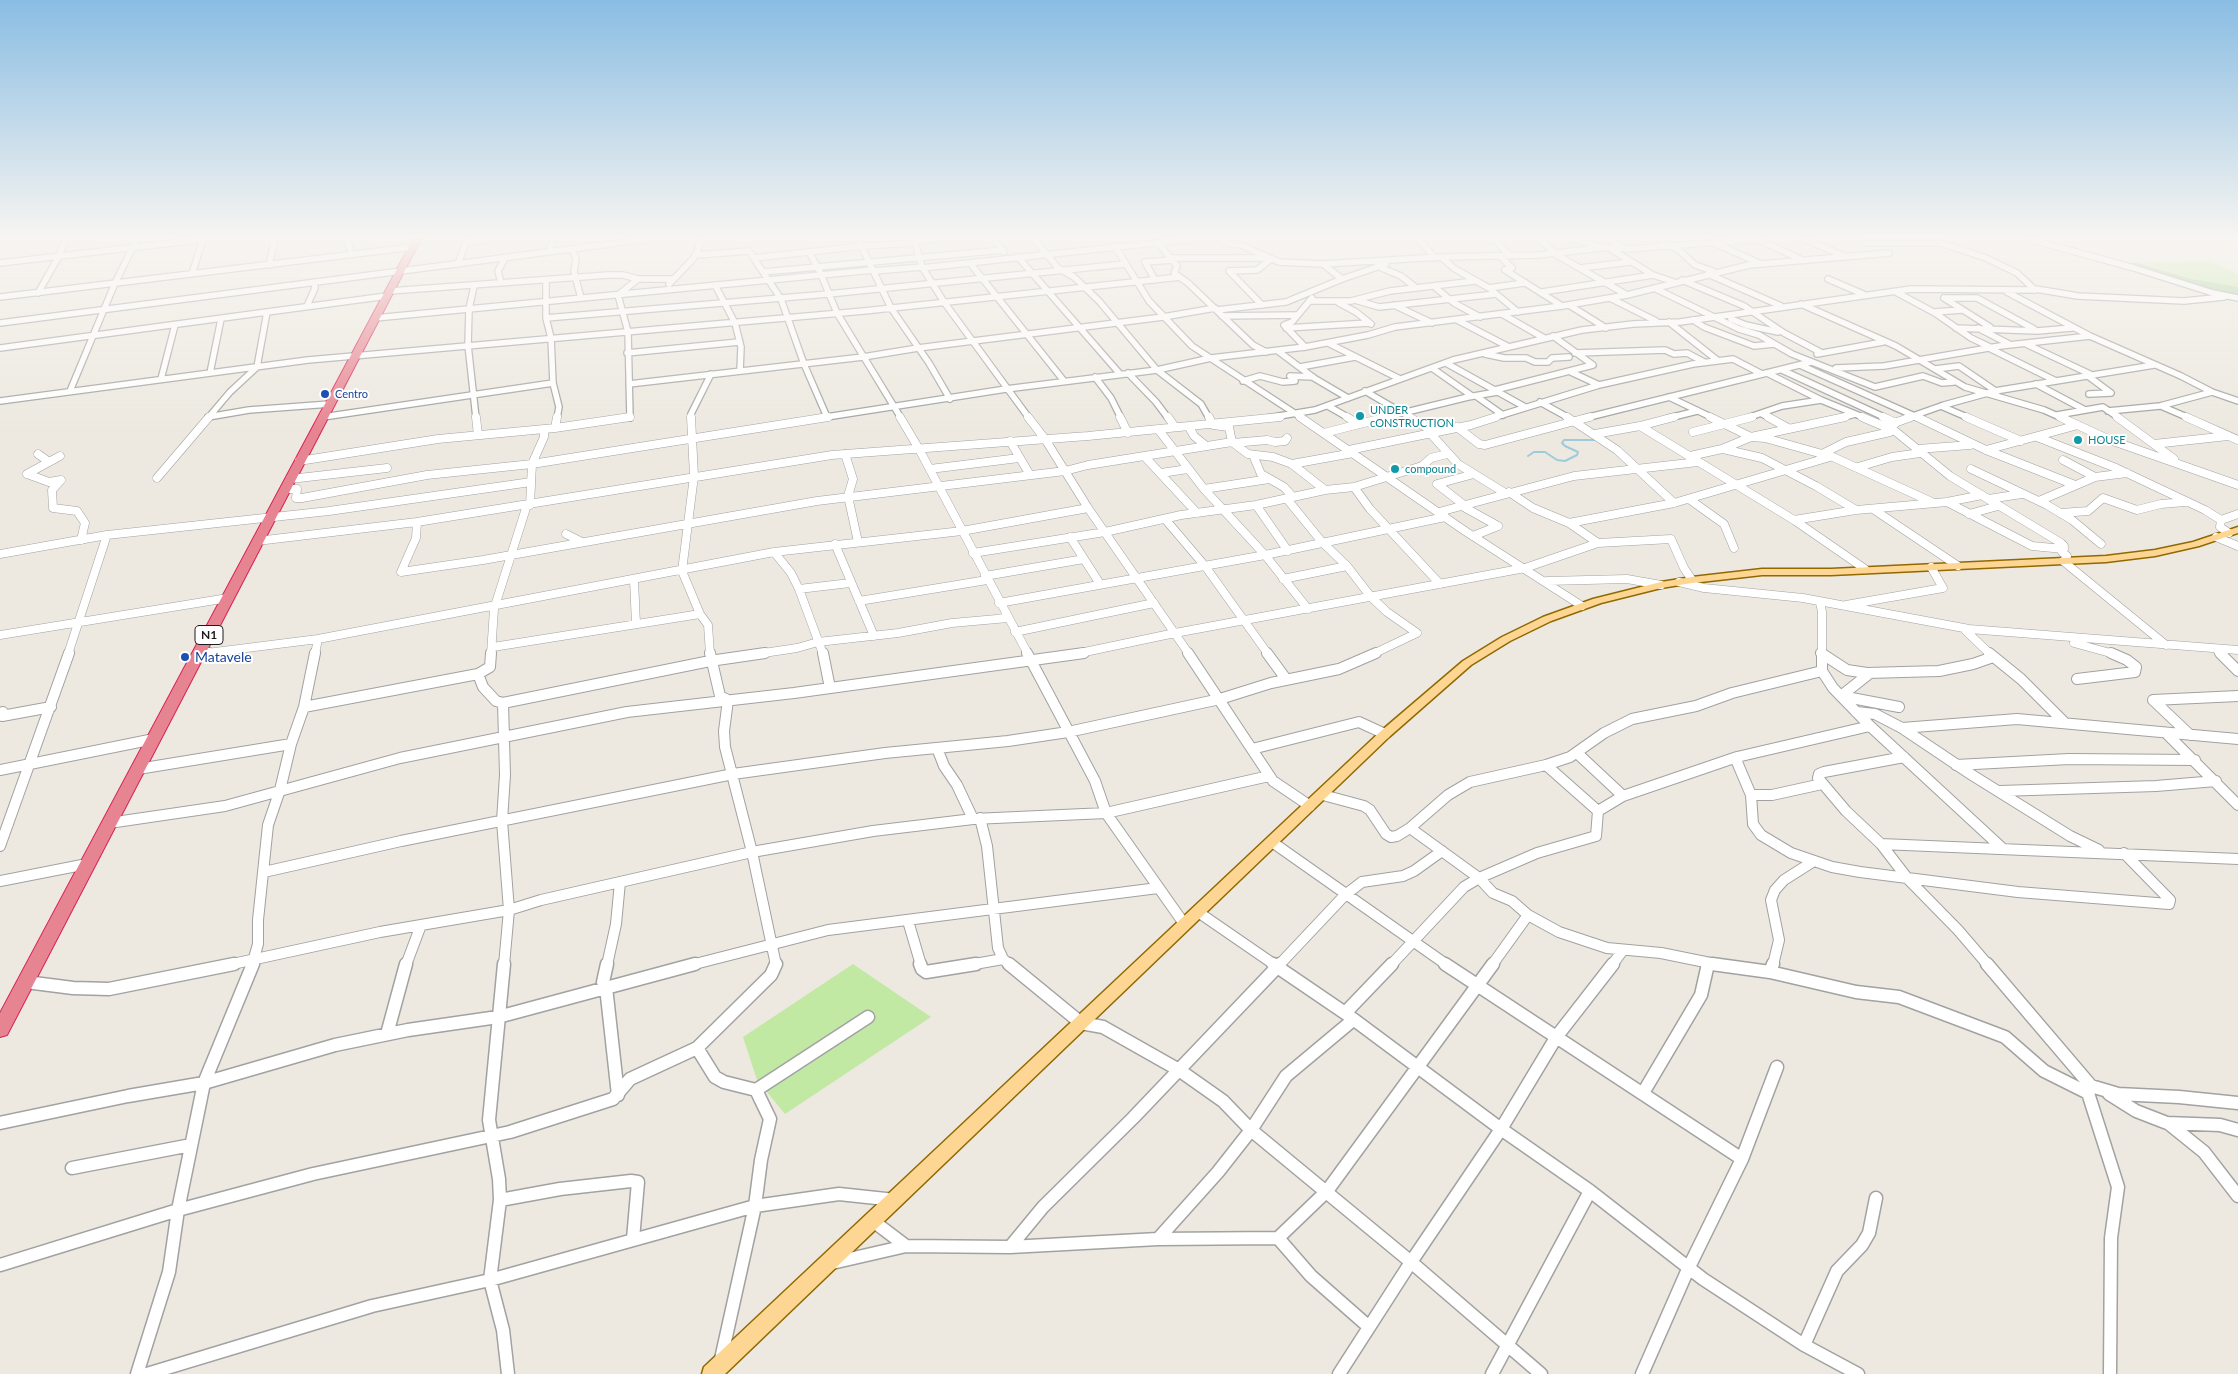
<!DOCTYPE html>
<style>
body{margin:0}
canvas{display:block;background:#ede9e0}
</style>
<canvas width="2238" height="1374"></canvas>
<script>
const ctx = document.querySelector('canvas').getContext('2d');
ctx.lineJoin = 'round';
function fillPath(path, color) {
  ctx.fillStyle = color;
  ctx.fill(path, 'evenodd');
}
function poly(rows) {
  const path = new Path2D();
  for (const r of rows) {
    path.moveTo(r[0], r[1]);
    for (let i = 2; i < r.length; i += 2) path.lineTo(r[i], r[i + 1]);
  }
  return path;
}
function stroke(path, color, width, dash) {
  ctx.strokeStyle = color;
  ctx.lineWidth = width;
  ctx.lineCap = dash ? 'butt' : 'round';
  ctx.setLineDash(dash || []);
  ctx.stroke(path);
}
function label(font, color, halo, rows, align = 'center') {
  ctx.font = font + ' Lato,sans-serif';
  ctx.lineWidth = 4;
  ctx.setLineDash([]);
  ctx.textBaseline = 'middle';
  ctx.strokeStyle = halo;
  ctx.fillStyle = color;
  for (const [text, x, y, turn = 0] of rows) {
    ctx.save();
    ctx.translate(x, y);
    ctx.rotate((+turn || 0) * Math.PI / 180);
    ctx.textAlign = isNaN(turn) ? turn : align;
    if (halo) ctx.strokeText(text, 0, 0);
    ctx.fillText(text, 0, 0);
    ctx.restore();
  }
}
const grass = poly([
 [2210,261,2238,274,2238,287,2203,282,2140,262],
 [853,964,931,1017,785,1114,766,1091,876,1015,869,1011,758,1083,743,1037]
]);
const forest = poly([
 [2124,263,2139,263,2192,279,2238,287,2238,295,2227,295]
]);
const stream = poly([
 [1528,456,1534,452,1545,452,1557,460,1565,461,1577,455,1578,452,1565,446,1562,443,1564,440,1597,440]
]);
const minorFar3 = poly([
 [347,239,352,255],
 [858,239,891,308,929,363,950,399],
 [914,239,922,267,944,302,1029,418],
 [993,239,1004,252],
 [1034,239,1058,268,1074,277,1099,301,1157,370,1201,404,1209,418],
 [1220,239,1225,243,1241,245,1279,262,1323,264,1441,257,1539,255,1609,247,1628,249,1758,239],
 [1418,239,1435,258],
 [1494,239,1510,256],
 [1540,239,1555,254,1627,295],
 [1575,239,1603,248],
 [1610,239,1624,248],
 [1659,239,1680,251,1695,265,1713,271],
 [1757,239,1800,259],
 [1805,239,1844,256],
 [2029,239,2134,268,2213,293,2238,298],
 [915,241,935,239],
 [1158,243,1177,266,1174,273,1188,283,1253,345,1266,352],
 [1714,243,1759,263],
 [1865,243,1941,243,1986,258,2017,273,2035,290],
 [1116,248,1149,301,1192,346,1302,418],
 [1609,248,1653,275,1674,282],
 [572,249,576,259,574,272,581,298],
 [549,252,553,239],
 [809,252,820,272,837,313,901,418],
 [696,255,749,251,781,299,804,364,827,417],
 [1500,256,1512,268,1505,270],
 [1018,257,1120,374],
 [1441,257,1455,269,1489,288,1518,312],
 [754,258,862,246,916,243],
 [1171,258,1263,258],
 [0,263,206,239],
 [970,263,1064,381],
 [458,264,466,242,490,239],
 [1323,264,1342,279],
 [269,265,275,239],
 [1377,266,1401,276,1415,287],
 [922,268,1191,239],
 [1580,268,1630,262],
 [1505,270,1562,306],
 [874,271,922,267],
 [1229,271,1262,305],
 [1229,271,1257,270,1271,259],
 [763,272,1003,250],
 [192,274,203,239],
 [1708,274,1781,306],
 [1828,279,1863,294],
 [546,280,546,318,551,338,553,383,559,407,557,418],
 [1155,280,1145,262,1172,260],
 [1682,280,1744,306,1784,333,1822,353],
 [501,283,498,271,505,258],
 [669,284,693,259,698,250,700,239],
 [715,285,735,323,741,347,740,371],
 [1437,285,1436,288,1454,303,1480,317],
 [474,286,469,309,468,345,476,418],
 [1489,288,1524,283],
 [1654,288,1739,329,1759,335,1792,354,1875,387,1923,376,1942,383,1954,382],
 [2036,289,2078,296,2184,301,2224,297],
 [390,291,608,275,623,275,638,279,672,279],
 [1542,292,1653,275],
 [1896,292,1935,313,1971,338,1990,347],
 [2007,292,2090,336,2181,376,2212,392,2238,401],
 [38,293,59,256,65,239],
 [0,297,413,247],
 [1610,298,1656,321],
 [1944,298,1990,327],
 [1945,298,1977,298,2034,329],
 [1355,300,1379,307,1496,294],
 [1309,301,1351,301,1390,291,1475,281],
 [1339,303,1356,312,1371,324],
 [1801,304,1896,346,1965,387,2044,410,2062,418],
 [1394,305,1432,323],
 [1569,305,1606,328],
 [307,306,315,288,314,282],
 [1217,310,1286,302,1342,279,1386,264],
 [1934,312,1962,310],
 [1502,314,1544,338],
 [1222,316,1296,315],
 [375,318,873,270],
 [546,318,828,294,1125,264],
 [1731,319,1746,325,1778,332],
 [1457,320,1507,346],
 [1693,320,1704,327,1754,346,1774,344],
 [1669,322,1717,360],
 [0,323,648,239],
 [1286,328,1369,323],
 [1956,328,2037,331,2072,328],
 [1978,328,2009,344],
 [1328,343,1400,379],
 [2026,344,2092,375],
 [1305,347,1284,325,1292,322,1312,298],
 [0,348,267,312],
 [1989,348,2056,381],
 [1278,351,1314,378,1348,398],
 [627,353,739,342],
 [1575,353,1665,350,1674,354,1687,353,1704,362],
 [1485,354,1504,358,1526,358,1535,362,1548,362,1552,358,1569,357],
 [1817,354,1883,342],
 [1446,363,1525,407],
 [1800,365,1919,418],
 [1300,367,1355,357],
 [1432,368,1472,396],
 [1836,368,1884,366,2000,346,2090,336],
 [1935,369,1959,366,1997,392],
 [1782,370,1886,418],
 [1571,372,1599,385],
 [210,373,221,319],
 [1128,373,1156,402,1168,418],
 [1767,373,1821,400,1865,418],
 [2088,376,2111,393,2089,394],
 [1095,377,1111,398,1121,418],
 [161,379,175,325],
 [1243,381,1260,376,1283,382,1295,381,1290,376,1313,377],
 [629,384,863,357,918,348,1163,317,1215,308],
 [2036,384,2085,410],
 [1495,390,1593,365,1553,336],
 [70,391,115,283,137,239],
 [1365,391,1411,418],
 [1476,396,1503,415],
 [1669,397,1713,418],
 [0,401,308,360,864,311,1180,277],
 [1540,402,1569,418],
 [1328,406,1349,418],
 [1941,406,1969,418],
 [2161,406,2189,418],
 [2108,411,2160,406,2212,392],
 [1762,414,1770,418],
 [2057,415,2103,407,2119,418],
 [208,417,249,410,330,404],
 [323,417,553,383],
 [208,418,230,392,257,367,267,312,387,296],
 [627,418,630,418,628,332,618,295,638,279],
 [691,418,691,414,711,374],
 [820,418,1006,389,1157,370,1211,358,1305,347,1368,335,1395,327,1562,306,1627,295,1749,265,1889,253],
 [1267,418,1315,410,1453,360,1582,330,1633,324,1680,322,1911,289,2035,290],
 [1382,418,1468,397,1497,392],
 [1492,418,1599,385,1693,364,1733,359,1762,374],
 [1585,418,1811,362],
 [1669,418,1697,411],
 [1747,418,1782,406,1821,400],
 [1841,418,1855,414],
 [1907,418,1944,405,1995,391,2154,365]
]);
const minorFar2 = poly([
 [476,417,478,435],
 [691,417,694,476,682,571,700,614,708,625,710,654],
 [900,417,919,449,1028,654],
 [1028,417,1045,439,1088,508,1189,654],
 [1120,417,1128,433],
 [1168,417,1175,427],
 [1209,417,1213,425,1229,427,1232,442,1248,454,1273,457,1292,464,1325,490],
 [1300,417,1465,531,1582,606],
 [1347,417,1358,424],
 [1409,417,1434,432],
 [1567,417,1617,450,1674,503],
 [1710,417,1751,437,1765,438,1833,457,1934,503],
 [1768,417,1788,428],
 [1862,417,1895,431,1950,476,2061,543,2064,546,2062,552,2067,556,2066,561],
 [1883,417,1896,423],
 [1917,417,1986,450,2075,485],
 [1966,417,2021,441],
 [2060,417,2110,440,2238,485],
 [2117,417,2174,459],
 [2186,417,2238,440],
 [1640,426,1794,520,1865,569],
 [1189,427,1194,436,1205,445],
 [1457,427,1479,444,1485,445,1590,417],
 [555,428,557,417],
 [1158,429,1204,489,1265,555,1308,609],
 [1693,432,1752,417],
 [1324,433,1387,417],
 [1430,433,1458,464,1505,493],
 [1595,434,1640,426,1674,417],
 [2037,437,2116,468,2205,510,2221,520,2220,527,2229,533],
 [1010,441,1030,475],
 [1233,443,1267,440,1275,442,1285,441,1287,438],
 [2154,444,2228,436],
 [1723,449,1762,458,1816,486,1856,510],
 [1918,449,1970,445],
 [1349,450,1471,425,1496,417],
 [1986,450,2078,425],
 [38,454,49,462],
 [845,454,853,479,848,496,858,542],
 [1822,454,1846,442,1890,432,1889,425,1911,417],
 [1253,455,1261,474,1284,487,1293,497],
 [1690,456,1722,449,1751,437,1845,417],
 [1145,457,1197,513],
 [2063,460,2095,477],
 [299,461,438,439,555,428,630,417],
 [1292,464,1353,453],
 [1858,467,1892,457,1920,453],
 [930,469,1019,458],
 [1971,469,2047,505,2072,520,2101,544],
 [1161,473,1188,469],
 [27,474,60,456],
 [27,474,49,482,61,480],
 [157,478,209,417],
 [290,479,387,468],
 [61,480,52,490,53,508,77,511,85,523,81,540],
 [1354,487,1370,509,1440,584],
 [285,489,297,489,296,498,302,498,427,475,532,464,828,417],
 [1204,489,1269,479],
 [1509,492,1533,508,1569,523,1598,543],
 [1287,499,1322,542,1347,566,1371,597,1387,612,1417,633,1373,654],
 [1689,499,1724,524,1734,548],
 [1988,499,2022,494],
 [2039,501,2095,477,2127,473],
 [1947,502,2032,546,2064,549],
 [530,505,532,464,544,437,544,429],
 [1256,505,1288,551],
 [1464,505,1437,484,1474,474],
 [1462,506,1498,526],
 [1873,509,1958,566],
 [1439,512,1574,476,1698,462],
 [2061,513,2088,511,2103,498,2137,510,2161,504,2185,502],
 [1969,514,1998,506],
 [1165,519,1205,566,1268,654],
 [1794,520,1856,510,1947,502,1982,495],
 [2221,520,2238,514],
 [417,522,416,538,401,572,483,560,817,501,1065,471,1088,465,1232,442],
 [1569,523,1674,503,1830,457],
 [566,534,582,542],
 [1473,536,1498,526],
 [1070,537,1100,584],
 [2216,537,2238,546],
 [257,541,417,522,832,455,1088,436,1280,417],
 [835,544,874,636],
 [774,552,791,573,799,589,823,654],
 [973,553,1105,532,1181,515,1256,505,1325,490,1354,487,1422,466,1431,458,1447,454],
 [0,554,107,535,329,511,531,482],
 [2063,561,2166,645],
 [985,576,1084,559],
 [1283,579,1347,566],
 [634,580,636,624],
 [1547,581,1627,579,1661,585],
 [1679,582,1704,588,1803,598,1969,629,2238,650],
 [799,589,850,583],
 [859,601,987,580],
 [1820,602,1822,612,1822,654],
 [999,603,1265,555,1445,517],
 [1846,605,1943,588,1931,567],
 [1963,628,1990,654],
 [1015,632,1154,603],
 [0,635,228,598],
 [2074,643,2114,654],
 [493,647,700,614],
 [2216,649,2221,654],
 [1821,653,1823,654],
 [68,654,107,535],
 [199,654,318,639,774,552,962,531,1088,508],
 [315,654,318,639],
 [491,654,494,609,527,505],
 [757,654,797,648,818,642,898,633,952,623,1008,618],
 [1075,654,1175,633,1525,568,1598,543,1671,539,1684,568,1692,580]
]);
const minorFar1 = poly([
 [491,653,490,667,478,674,483,687,496,701,503,703,505,775,502,821,509,910,504,965],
 [710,653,720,696,728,700,724,731,725,747,752,852,776,965],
 [823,653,830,688],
 [1027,653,1095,781,1106,813,1185,925],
 [1188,653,1273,781,1310,806],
 [1267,653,1286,679],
 [1821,653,1847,670,1867,673,1939,671,1973,664,1993,657],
 [1822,653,1822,671,1833,688,1870,726,2002,848],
 [1989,653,2021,679,2064,722],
 [2220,653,2238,671],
 [199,654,209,653],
 [2077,679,2135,672,2136,667,2127,660,2111,653],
 [1841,696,1899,707],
 [1841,696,1870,673],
 [503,703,710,661,765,653],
 [304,707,478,674],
 [1856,712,1875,714,1902,728,1972,775,2070,836,2099,850],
 [0,713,3,712,2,716,51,707],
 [1870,726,1737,757,1737,762,1751,795,1753,824,1761,835,1791,853,1832,867,1860,872,2018,892,2169,904,2170,900,2124,853],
 [1902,728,2017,719,2238,739],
 [2166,733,2238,805],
 [2190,735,2153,700,2238,696],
 [937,748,944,766,957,785,973,819],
 [1252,749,1359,722,1385,734],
 [1577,753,1623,796],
 [1904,757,1824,772,1819,774,1818,778,1846,811,1881,844,1908,879,1958,930,1988,965],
 [1956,765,2069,759,2195,760],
 [138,769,291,744],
 [0,770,154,739],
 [2000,791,2156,786,2216,781],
 [1323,795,1364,806,1370,810,1386,834,1391,837,1397,836,1410,828,1448,795,1470,782,1546,765,1570,757,1604,733,1632,719,1696,706,1732,693,1822,671],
 [1751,795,1772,795,1822,784],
 [1598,811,1623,796,1737,757],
 [980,818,987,846,998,948,1003,959,1010,965],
 [109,823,225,806,400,758,627,712,794,693,1084,653],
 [1410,828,1479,878,1493,893,1512,901,1528,915,1559,932,1607,948,1661,953,1720,965],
 [1272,842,1447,965],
 [1881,844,2238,859],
 [0,846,69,653],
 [264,872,401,841,733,774,885,753,1008,741,1068,732,1220,699,1271,683,1339,669,1376,653],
 [0,881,87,864],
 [1198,912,1275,965],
 [908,921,921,965],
 [228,965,380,932,509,910,541,900,752,852,873,831,973,819,1106,813,1269,776],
 [252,965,258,944,258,920,268,825,280,790,291,744,304,707,315,653],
 [406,965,421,925],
 [607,965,616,924,620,882],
 [691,965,828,930,1158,888],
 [969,965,1003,959],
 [1279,965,1345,895,1362,882,1403,876,1414,871,1442,851],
 [1391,965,1464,887,1479,878,1537,853,1596,836,1598,811,1546,765],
 [1492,965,1528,915],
 [1612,965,1623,950],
 [1773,965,1779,940,1771,900,1775,890,1784,880,1814,861]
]);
const minor = poly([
 [504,964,489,1120,499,1179,500,1200,490,1280,503,1330,508,1374],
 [607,964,603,982,606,987,618,1095],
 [920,964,922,969,926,972,976,964],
 [1009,964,1081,1023,1103,1027,1179,1070,1223,1101,1251,1130,1411,1262,1541,1374],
 [1273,964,1345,1013,1501,1129,1590,1191,1703,1279,1804,1345,1858,1374],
 [1445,964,1742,1159],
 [1712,964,1770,972,1856,992,1899,997,2005,1037,2044,1071,2088,1093],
 [1987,964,2091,1086,2118,1094,2179,1097,2238,1103],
 [1770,972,1773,964],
 [26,982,73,988,109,989,234,964],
 [1345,1013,1392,964],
 [387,1034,406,964],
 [697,1048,715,1077,724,1082,756,1090,770,1119,761,1160,755,1206,721,1359],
 [2090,1089,2088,1093,2118,1187,2111,1238,2110,1374],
 [756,1090,868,1017],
 [1643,1093,1701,995,1708,964],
 [2109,1094,2136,1111,2167,1123,2220,1125,2238,1130],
 [0,1123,128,1096,204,1083,335,1045,408,1030,498,1017,695,964],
 [2168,1123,2204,1152,2238,1196],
 [72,1168,191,1145],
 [500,1200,560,1189,631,1181,638,1182,633,1239],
 [873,1221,906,1246],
 [1278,1238,1311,1276,1369,1327],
 [1158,1239,1218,1172,1251,1130,1286,1076,1353,1020],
 [1010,1247,1043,1207,1133,1118,1280,964],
 [832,1263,906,1246,1010,1247,1158,1239,1278,1238,1327,1191,1493,964],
 [0,1265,178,1210,313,1174,510,1132,613,1099,630,1079,697,1048,771,975,776,964],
 [1804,1345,1837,1271,1862,1245,1869,1233,1876,1198],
 [137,1374,169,1272,178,1210,204,1083,253,964],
 [147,1374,372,1306,490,1280,755,1206,839,1194,895,1200],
 [1339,1374,1411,1262,1501,1129,1557,1036,1613,964],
 [1492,1374,1590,1191],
 [1642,1374,1689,1267,1742,1159,1777,1067]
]);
const major = poly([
 [2238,527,2238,533,2199,546,2155,556,2106,562,1831,575,1762,575,1692,583,1661,588,1601,603,1551,621,1510,641,1471,665,1389,737,725,1374,702,1374,704,1367,1381,731,1463,661,1502,637,1543,617,1593,599,1661,582,1692,577,1762,569,1831,569,2106,556,2155,550,2193,542,2238,527]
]);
const highway = poly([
 [413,239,421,239,7,1035,0,1037,0,1013,413,239]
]);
const markers = [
 [325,394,5,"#1a4fb4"],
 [1360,416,5,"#0f9aa8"],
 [2078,440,5,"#0f9aa8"],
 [1395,469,5,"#0f9aa8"],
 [185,657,5,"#1a4fb4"]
];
const farTransitnames = [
 ["Centro",335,394]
];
const farCulturenames = [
 ["UNDER",1370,410],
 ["cONSTRUCTION",1370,423],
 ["HOUSE",2088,440],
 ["compound",1405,469]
];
const shields = [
 [209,635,28]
];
const shieldNames = [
 ["N1",209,635]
];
const transitNames = [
 ["Matavele",195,657]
];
fillPath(grass, '#c2e9a3');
fillPath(forest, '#a1cd93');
stroke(stream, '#9ecbdc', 2);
stroke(minorFar3, '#a2a2a2', 8);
stroke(minorFar2, '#a2a2a2', 9);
stroke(minorFar1, '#a2a2a2', 12);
stroke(minor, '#a2a2a2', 15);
stroke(major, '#916900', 3);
stroke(highway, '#d82055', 2);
stroke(minorFar3, '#fff', 5.5);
stroke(minorFar2, '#fff', 8);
stroke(minorFar1, '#fff', 10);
stroke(minor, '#fff', 12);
fillPath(major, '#fdd694');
fillPath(highway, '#e78491');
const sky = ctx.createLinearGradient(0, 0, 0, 431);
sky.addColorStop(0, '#8abde3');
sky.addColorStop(0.55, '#f7f5f1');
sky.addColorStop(1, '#f7f5f100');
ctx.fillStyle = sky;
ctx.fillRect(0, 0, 2238, 431);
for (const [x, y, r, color] of markers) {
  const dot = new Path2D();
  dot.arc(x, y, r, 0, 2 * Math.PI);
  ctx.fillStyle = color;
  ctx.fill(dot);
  stroke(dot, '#fff', 2);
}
label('11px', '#164399', '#fff', farTransitnames, 'left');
label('11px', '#0d838f', '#fff', farCulturenames, 'left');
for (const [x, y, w] of shields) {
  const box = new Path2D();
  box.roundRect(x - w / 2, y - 9.5, w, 19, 4);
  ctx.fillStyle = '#fff';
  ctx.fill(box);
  stroke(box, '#1b1b1b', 1);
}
label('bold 12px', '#1b1b1b', null, shieldNames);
label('14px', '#164399', '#fff', transitNames, 'left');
</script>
